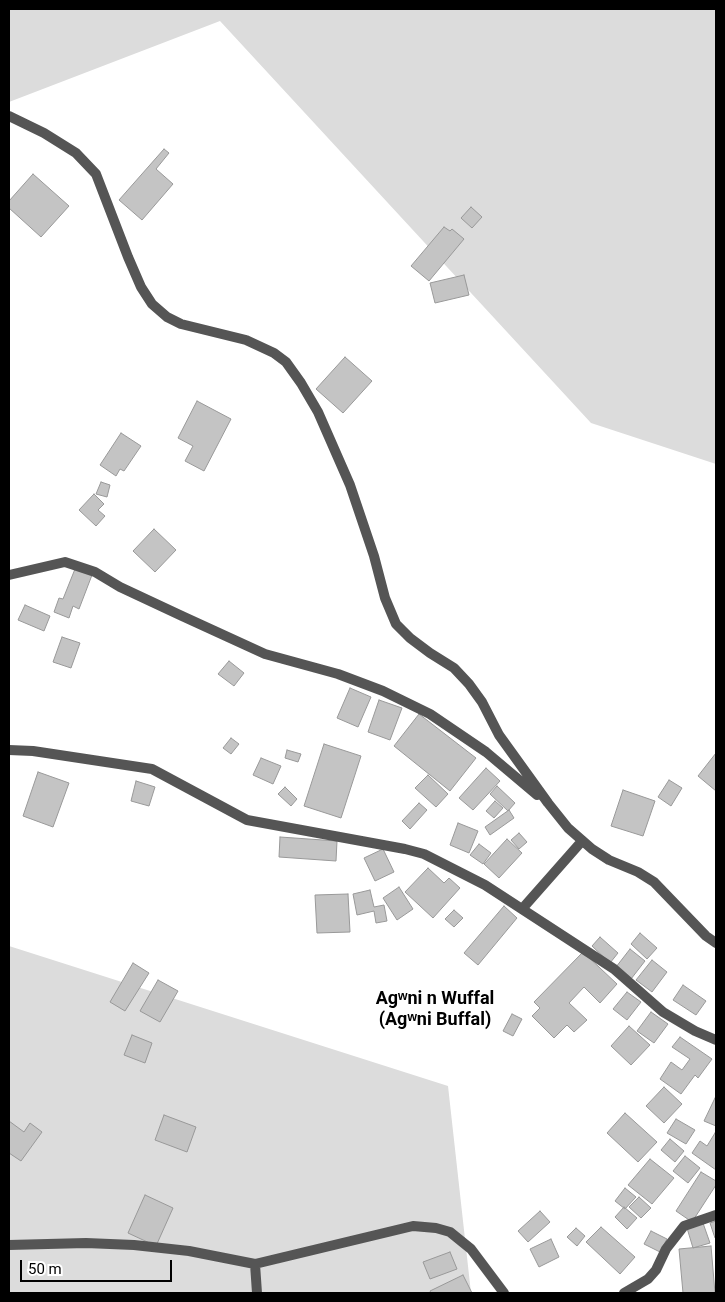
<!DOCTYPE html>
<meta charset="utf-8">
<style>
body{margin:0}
#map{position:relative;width:725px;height:1302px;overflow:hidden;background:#fff;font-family:Roboto,sans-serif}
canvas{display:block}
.frame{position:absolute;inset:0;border:10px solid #000;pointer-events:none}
.scale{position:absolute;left:20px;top:1260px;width:152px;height:22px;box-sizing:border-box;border:2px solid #000;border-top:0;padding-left:6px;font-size:15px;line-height:18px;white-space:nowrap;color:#000;-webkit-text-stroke:4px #fff;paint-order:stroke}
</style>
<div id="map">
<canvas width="725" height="1302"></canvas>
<div class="frame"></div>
<div class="scale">50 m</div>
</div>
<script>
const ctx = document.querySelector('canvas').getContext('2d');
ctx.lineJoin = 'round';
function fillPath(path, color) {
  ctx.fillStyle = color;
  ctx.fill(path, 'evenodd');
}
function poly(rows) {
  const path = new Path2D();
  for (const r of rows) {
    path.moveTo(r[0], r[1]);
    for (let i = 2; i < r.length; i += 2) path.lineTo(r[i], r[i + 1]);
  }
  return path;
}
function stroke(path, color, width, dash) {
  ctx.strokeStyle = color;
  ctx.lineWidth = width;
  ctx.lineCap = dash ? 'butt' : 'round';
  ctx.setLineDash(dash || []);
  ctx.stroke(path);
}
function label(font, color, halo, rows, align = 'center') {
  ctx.font = font + ' Roboto,sans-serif';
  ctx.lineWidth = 4;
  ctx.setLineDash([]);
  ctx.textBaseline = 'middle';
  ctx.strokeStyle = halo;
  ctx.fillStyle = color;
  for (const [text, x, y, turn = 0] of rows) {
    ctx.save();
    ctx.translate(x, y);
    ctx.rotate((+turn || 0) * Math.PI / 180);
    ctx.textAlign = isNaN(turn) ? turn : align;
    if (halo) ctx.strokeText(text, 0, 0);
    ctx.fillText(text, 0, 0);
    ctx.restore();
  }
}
const green = poly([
 [9,9,716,9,716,464,591,423,220,21,9,102],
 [9,946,448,1086,471,1293,9,1293]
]);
const building = poly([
 [164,149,169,153,156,169,173,184,142,220,119,200,164,149],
 [33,174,69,206,41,237,9,208,9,201,33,174],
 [471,207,482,217,472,228,461,218,471,207],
 [444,227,450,231,452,229,464,239,429,281,411,266,444,227],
 [464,275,469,295,435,303,430,283,464,275],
 [345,357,372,381,343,413,316,389,345,357],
 [197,401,231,419,204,471,185,461,193,446,178,438,197,401],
 [121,433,141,446,124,471,120,469,116,476,100,465,121,433],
 [101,482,110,485,107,497,96,494,101,482],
 [94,494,104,504,98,510,105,516,96,526,79,510,94,494],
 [154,529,176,550,155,572,133,551,154,529],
 [75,569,92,575,79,609,73,606,69,618,54,612,59,598,63,599,75,569],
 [25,605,50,616,44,631,18,620,25,605],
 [62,637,80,643,71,668,53,662,62,637],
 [229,661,244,673,234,686,218,674,229,661],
 [350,688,371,697,358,727,337,718,350,688],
 [379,700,402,708,390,740,368,732,379,700],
 [419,714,476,758,450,791,394,746,419,714],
 [231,738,239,744,231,754,223,748,231,738],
 [324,744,361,756,341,818,304,806,324,744],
 [287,750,301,754,298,762,285,758,287,750],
 [716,753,716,791,698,776,716,753],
 [261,758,281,766,273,784,253,775,261,758],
 [486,768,500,781,473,810,459,798,486,768],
 [38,772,69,783,53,827,23,816,38,772],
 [428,775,448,794,436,807,415,788,428,775],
 [669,780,682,788,671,806,658,797,669,780],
 [136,781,155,787,149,806,131,801,136,781],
 [497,786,515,803,508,811,490,794,497,786],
 [285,787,297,799,291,806,278,794,285,787],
 [623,790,655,801,643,836,611,826,623,790],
 [495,801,503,808,494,818,486,811,495,801],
 [419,803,427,810,410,829,402,821,419,803],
 [509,810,514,818,490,835,485,827,509,810],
 [458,823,478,831,469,853,450,845,458,823],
 [519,833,527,842,519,849,511,840,519,833],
 [280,837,337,841,336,861,279,857,280,837],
 [507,839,522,853,499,878,484,864,507,839],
 [479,844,491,853,483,864,470,855,479,844],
 [383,849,394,872,375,881,364,858,383,849],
 [428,868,444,883,449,878,460,888,433,918,405,892,428,868],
 [399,887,413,909,397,920,383,898,399,887],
 [370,890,374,907,384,905,387,921,376,923,374,911,357,915,353,894,370,890],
 [348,894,350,932,317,933,315,895,348,894],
 [504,906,517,918,478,965,464,953,504,906],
 [454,910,463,918,454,927,445,919,454,910],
 [640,933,657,948,647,959,631,944,640,933],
 [600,937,618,953,610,963,592,946,600,937],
 [630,949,645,961,631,979,616,967,630,949],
 [583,952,617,984,600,1003,584,987,569,1003,587,1020,574,1032,567,1025,554,1038,532,1016,540,1008,534,1002,583,952],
 [652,960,667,972,652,992,636,980,652,960],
 [133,963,149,973,125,1011,110,1002,133,963],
 [158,980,178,991,160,1022,140,1011,158,980],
 [683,985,706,1001,696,1015,673,1000,683,985],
 [627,992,641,1002,627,1020,613,1009,627,992],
 [651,1012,668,1024,654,1043,637,1031,651,1012],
 [512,1014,522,1019,513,1036,503,1031,512,1014],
 [629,1026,650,1045,631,1065,611,1046,629,1026],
 [132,1035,152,1043,145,1063,124,1055,132,1035],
 [680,1037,712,1059,698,1078,695,1075,681,1094,660,1079,671,1062,682,1070,690,1059,672,1047,680,1037],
 [664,1087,682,1104,664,1123,646,1106,664,1087],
 [715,1098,716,1098,716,1126,704,1121,715,1098],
 [625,1113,657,1142,638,1162,607,1133,625,1113],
 [164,1115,196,1127,187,1152,155,1140,164,1115],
 [676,1119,695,1130,686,1144,667,1133,676,1119],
 [9,1121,24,1132,30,1123,42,1132,21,1161,9,1153,9,1121],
 [715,1133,716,1134,716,1170,692,1153,700,1141,707,1146,715,1133],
 [670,1139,684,1151,675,1162,661,1150,670,1139],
 [685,1156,700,1168,688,1183,673,1171,685,1156],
 [650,1159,674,1178,652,1204,628,1185,650,1159],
 [701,1172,716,1181,716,1185,692,1222,676,1211,701,1172],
 [625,1188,636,1197,625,1209,615,1201,625,1188],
 [145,1195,173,1208,156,1246,128,1233,145,1195],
 [639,1197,651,1208,641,1218,629,1207,639,1197],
 [624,1207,637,1218,627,1229,615,1217,624,1207],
 [540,1211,550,1222,528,1242,518,1231,540,1211],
 [716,1221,716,1237,715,1238,710,1223,716,1221],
 [703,1223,710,1243,693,1248,687,1228,703,1223],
 [601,1227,635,1257,620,1274,586,1242,601,1227],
 [576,1228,585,1236,577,1246,567,1237,576,1228],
 [651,1231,667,1239,660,1252,644,1244,651,1231],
 [551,1239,559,1257,539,1267,530,1249,551,1239],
 [711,1246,715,1293,683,1293,679,1249,711,1246],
 [450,1252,457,1269,430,1279,423,1262,450,1252],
 [463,1275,472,1293,431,1293,430,1291,463,1275]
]);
const minor = poly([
 [9,116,44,133,76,153,96,174,128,257,141,287,152,304,167,317,181,324,246,340,274,353,286,362,301,383,318,412,350,485,374,556,385,598,396,624,410,638,430,653,454,668,469,684,482,702,499,735,548,803,568,828,592,849,609,860,638,872,654,882,706,936,716,943],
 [9,575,65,562,95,572,120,587,182,616,265,654,338,674,383,691,430,714,486,752,537,795],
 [9,750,33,751,152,769,247,820,405,849,424,854,485,885,614,969,663,1012,695,1031,716,1040],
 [522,909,582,841],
 [9,1245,86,1243,134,1245,189,1251,255,1264,413,1226,436,1228,450,1232,471,1249,504,1293],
 [255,1264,257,1293],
 [624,1293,648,1279,656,1270,666,1249,684,1226,716,1215]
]);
const quarterNames = [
 ["Agʷni n Wuffal",435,999],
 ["(Agʷni Buffal)",435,1020]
];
fillPath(green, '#dcdcdc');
fillPath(building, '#c4c4c4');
stroke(building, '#999', 1);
stroke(minor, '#555', 10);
label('bold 18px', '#000', '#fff', quarterNames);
</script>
